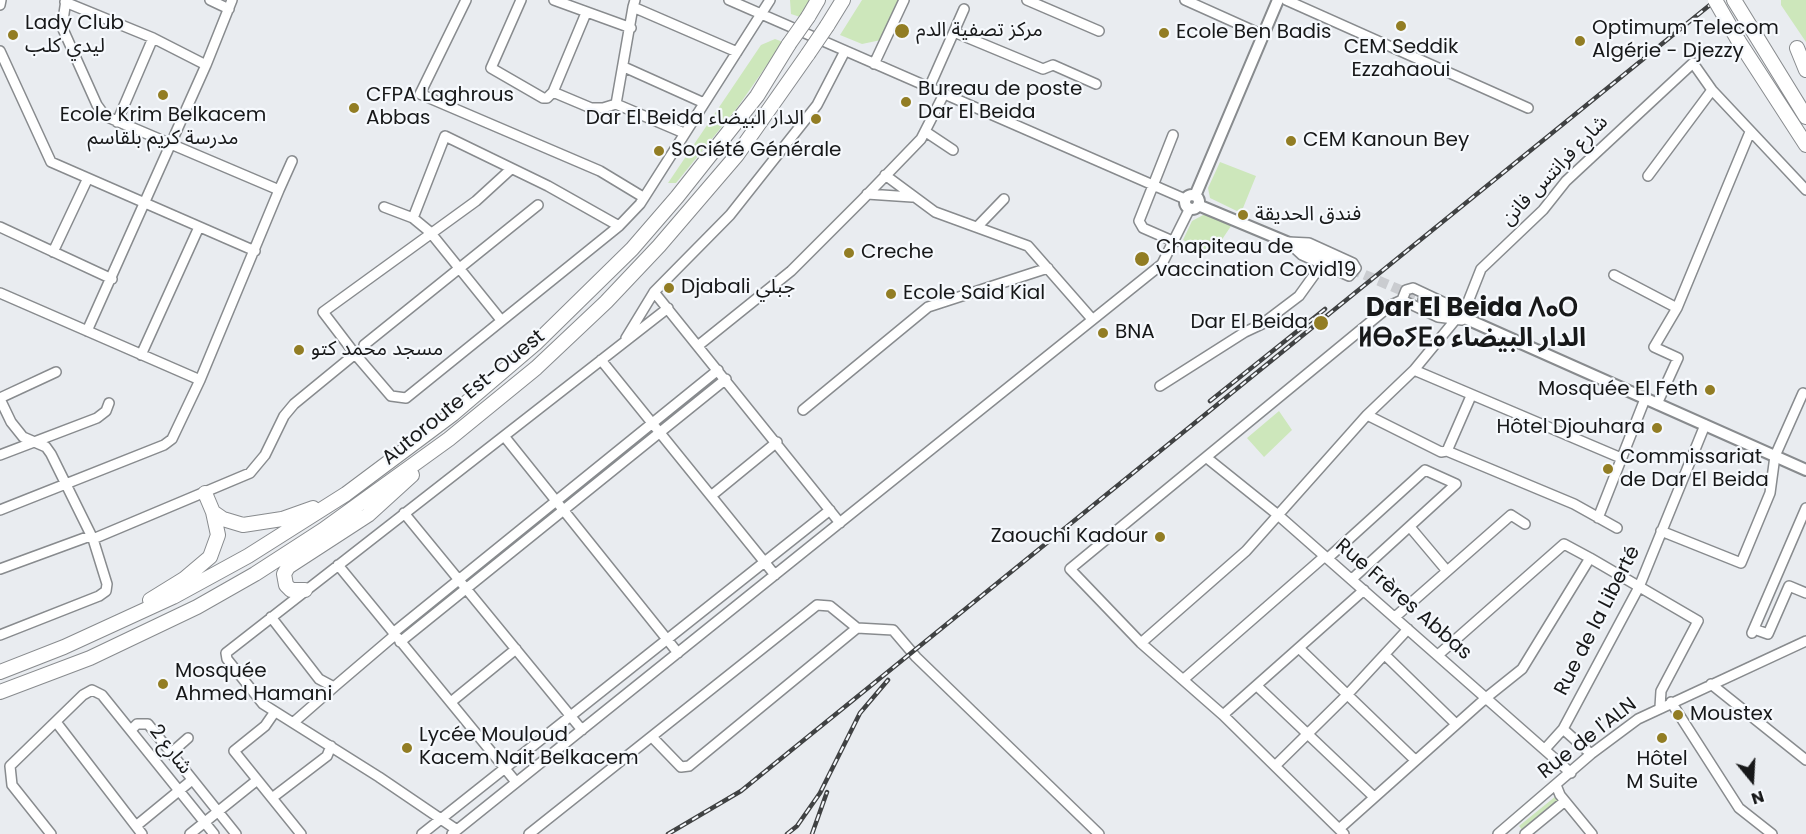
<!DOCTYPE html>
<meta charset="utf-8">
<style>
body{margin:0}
#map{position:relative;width:1806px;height:834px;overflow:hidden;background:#e9ecf0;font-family:Poppins,sans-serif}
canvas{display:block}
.north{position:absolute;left:1722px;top:750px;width:60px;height:60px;-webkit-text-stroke:4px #f6f9fd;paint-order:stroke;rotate:162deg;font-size:16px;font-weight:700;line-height:24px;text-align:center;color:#171819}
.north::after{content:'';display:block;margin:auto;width:21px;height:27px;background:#171819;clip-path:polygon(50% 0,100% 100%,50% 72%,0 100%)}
</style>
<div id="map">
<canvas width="1806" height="834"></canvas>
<div class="north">N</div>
</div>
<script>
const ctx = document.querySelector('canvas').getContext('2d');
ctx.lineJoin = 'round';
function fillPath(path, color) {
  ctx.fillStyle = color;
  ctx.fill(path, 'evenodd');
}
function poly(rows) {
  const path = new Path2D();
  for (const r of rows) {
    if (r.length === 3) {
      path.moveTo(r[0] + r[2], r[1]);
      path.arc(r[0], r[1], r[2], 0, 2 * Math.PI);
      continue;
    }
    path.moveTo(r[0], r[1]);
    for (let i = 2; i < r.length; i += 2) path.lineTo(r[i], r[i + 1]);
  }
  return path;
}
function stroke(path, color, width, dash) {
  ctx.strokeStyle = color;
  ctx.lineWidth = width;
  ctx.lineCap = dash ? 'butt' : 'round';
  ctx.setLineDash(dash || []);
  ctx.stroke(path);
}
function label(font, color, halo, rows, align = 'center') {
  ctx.font = font + ' Poppins,"Noto Sans Arabic","Noto Sans Tifinagh",sans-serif';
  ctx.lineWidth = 4.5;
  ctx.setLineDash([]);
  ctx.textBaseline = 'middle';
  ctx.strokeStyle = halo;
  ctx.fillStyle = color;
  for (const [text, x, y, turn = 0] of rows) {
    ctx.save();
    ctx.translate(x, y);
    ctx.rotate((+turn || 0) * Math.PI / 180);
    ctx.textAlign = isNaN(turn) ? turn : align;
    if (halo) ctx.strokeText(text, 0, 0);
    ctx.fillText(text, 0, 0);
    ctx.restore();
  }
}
const green = poly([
 [790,0,810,0,800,17,791,14],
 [862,0,901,0,881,40,862,44,840,35],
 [1781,0,1806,0,1806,42,1781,5],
 [775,39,783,42,737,108,676,183,668,183,761,45],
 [1220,162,1256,176,1241,213,1210,198,1208,188],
 [1205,214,1231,226,1213,253,1183,240,1192,221],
 [1279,411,1292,430,1264,457,1247,438],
 [1556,796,1560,802,1524,832,1519,826]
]);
const majorTunnel = poly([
 [1337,263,1424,300]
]);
const minor = poly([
 [210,0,229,9],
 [466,0,420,94,600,171,643,197],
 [521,0,491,68,543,98,547,98,553,92,586,13],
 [554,0,631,28],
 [635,0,633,7,737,52],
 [729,0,1185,199],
 [1027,0,1099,31],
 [1185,0,1263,35],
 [1286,0,1528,108],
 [65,2,153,38,206,65],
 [0,5,1,0],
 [954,32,1043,69,1053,65,1096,84],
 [0,51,51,162,255,251],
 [874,64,904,0],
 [624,67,704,103],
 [929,88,964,9],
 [553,92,591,108,603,108,616,104,633,7],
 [616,104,684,133],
 [117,122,153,38],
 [926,132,953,150],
 [1173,135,1139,221,1143,228,1175,242],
 [885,175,935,212,1028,246,1092,319],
 [1648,176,1712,90],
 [279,190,292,161],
 [867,194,912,197],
 [384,207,413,218,430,232,501,320],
 [413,218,445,136,548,186,619,226],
 [978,226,1004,199],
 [0,227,112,279],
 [1288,242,1309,243,1353,263,1356,268,1349,276,1302,255,1288,242],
 [53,252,87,180],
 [1614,275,1677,308],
 [0,293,200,380],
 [1402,300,1406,290,1413,288,1464,312],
 [1462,317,1481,269,1543,210,1566,181,1693,63,1712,90,1806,190],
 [87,331,206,65,232,0],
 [626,338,654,292],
 [364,345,538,205],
 [699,345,791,271,863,199,921,139,944,94],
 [355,354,323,312,476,201,511,169],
 [141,355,199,227],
 [601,360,775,575],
 [1414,370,1621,458],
 [1160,386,1245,332,1262,324,1299,296,1322,264],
 [0,398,56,372],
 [0,399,11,422,23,437,46,447,51,454,93,539,107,584,106,591,99,596,0,635],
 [1657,404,1678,358,1654,347,1677,308,1750,132],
 [803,410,928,307,1048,268],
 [1367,415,1414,370,1456,319],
 [504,436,678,653],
 [1447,451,1471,396],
 [0,455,97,418,106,411,109,403],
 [1207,458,1278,515,1571,773],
 [711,496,777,442],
 [0,510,164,445,172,439,200,380,279,190,105,116,97,105,62,27,66,0],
 [404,513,582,730],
 [1598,518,1645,399],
 [840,523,654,292,730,215,817,105,845,51],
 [1410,527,1447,571],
 [1661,531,1741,563,1770,493,1775,456,1803,393],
 [93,539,250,473,265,455,284,416,294,404,355,354,391,396,406,398,619,226,640,204,770,0],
 [1328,558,1425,470,1456,484,1352,579],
 [338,565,516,782],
 [0,569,90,536],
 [271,617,319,679,334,687,395,635],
 [1395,617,1511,515,1525,524],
 [1754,629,1768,634,1789,586,1806,593],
 [393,633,718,370],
 [1752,633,1806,508],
 [400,642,726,379],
 [1141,643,1246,551,1367,415,1441,452,1447,451,1574,504,1617,528],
 [1300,649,1415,760],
 [1385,655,1456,724],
 [1438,655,1564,544,1590,558],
 [1184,679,1325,556],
 [1711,684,1806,760],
 [1257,686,1374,797],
 [451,702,516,649],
 [1671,702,1739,808,1772,834],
 [274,713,265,726,234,751,301,834],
 [1223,715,1364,590],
 [56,722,142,834],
 [294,722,334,687],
 [131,730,137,724,148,724,236,834],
 [652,737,681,767,689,766,857,628],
 [1545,749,1563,729],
 [171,753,188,738],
 [1591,754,1563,729,1639,587,1705,425],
 [1276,765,1347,695,1408,629],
 [1556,785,1560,795,1592,834],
 [272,798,327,756,331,746],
 [136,826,192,780],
 [1339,829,1487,697,1522,669,1590,558,1698,621,1661,691,1660,707],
 [457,830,379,777,263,704,227,659,226,653,668,308],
 [51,834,12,785,10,766,83,695,92,690,102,695,214,834],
 [190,834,256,781],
 [422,834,830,510],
 [452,834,1162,264,1190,208],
 [529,834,817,605,830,606,857,628,893,630,916,657,1099,834],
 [1344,834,1223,715,1141,643,1070,569,1391,305,1402,300,1438,317,1462,320],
 [1498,834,1591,754,1638,719,1806,641],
 [1525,834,1565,801]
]);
const major = poly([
 [1192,202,7],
 [1195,196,1278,0],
 [1198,205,1337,263],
 [1424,300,1806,470]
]);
const highway = poly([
 [1734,0,1806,117],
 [808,17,818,0],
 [827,26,843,0],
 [1738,40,1806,145],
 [1797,48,1806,70],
 [213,512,223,519,243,525,282,519,313,508],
 [305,590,291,590,286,585,284,574,288,567,368,515,412,475],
 [150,600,184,579,210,557,218,535,213,512,205,493],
 [0,672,64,647,173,597,248,556,346,494,453,414,535,344,632,249,677,197,757,96,789,44],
 [0,692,90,658,197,607,255,574,323,530,449,439,536,368,606,302,659,246,737,155,808,54]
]);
const rail = poly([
 [1210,401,1325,309],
 [668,834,741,791,1716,0],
 [787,834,797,826,820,793,860,713,888,680],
 [812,834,827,792]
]);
const highwayBridge = poly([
 [1715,0,1738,40],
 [789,44,808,17],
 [808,54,827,26]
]);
const markers = [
 [1401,26,6,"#927d24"],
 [902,31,8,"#927d24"],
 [1164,33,6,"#927d24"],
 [13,35,6,"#927d24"],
 [1580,41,6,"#927d24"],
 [163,95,6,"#927d24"],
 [906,102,6,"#927d24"],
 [354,108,6,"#927d24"],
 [816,119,6,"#927d24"],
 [1291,141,6,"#927d24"],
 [659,151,6,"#927d24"],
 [1243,215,6,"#927d24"],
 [849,253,6,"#927d24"],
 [1142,259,8,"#927d24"],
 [669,288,6,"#927d24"],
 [891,294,6,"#927d24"],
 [1321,323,8,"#927d24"],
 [1103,333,6,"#927d24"],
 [299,350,6,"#927d24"],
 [1710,390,6,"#927d24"],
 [1657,428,6,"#927d24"],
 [1608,469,6,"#927d24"],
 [1160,537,6,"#927d24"],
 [163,684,6,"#927d24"],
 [1678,715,6,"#927d24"],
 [1662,738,6,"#927d24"],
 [407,748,6,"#927d24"]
];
const poiNames = [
 ["Lady Club",25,24],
 ["ليدي كلب",25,47],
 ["Optimum Telecom",1592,29],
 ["Algérie - Djezzy",1592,52],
 ["مركز تصفية الدم",916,31],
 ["Ecole Ben Badis",1176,33],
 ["CEM Seddik",1401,48,"center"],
 ["Ezzahaoui",1401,71,"center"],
 ["Bureau de poste",918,90],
 ["Dar El Beida",918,113],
 ["CFPA Laghrous",366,96],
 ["Abbas",366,119],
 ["Ecole Krim Belkacem",163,116,"center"],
 ["مدرسة كريم بلقاسم",163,139,"center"],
 ["Dar El Beida الدار البيضاء",804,119,"right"],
 ["CEM Kanoun Bey",1303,141],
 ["Société Générale",671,151],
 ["فندق الحديقة",1255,215],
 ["Chapiteau de",1156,248],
 ["vaccination Covid19",1156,271],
 ["Creche",861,253],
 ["Djabali جبلي",681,288],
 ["Ecole Said Kial",903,294],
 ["Dar El Beida",1308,323,"right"],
 ["BNA",1115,333],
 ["مسجد محمد كتو",311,350],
 ["Mosquée El Feth",1698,390,"right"],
 ["Hôtel Djouhara",1645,428,"right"],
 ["Commissariat",1620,458],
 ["de Dar El Beida",1620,481],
 ["Zaouchi Kadour",1148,537,"right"],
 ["Mosquée",175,672],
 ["Ahmed Hamani",175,695],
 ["Moustex",1690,715],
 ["Lycée Mouloud",419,736],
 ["Kacem Nait Belkacem",419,759],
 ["Hôtel",1662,760,"center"],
 ["M Suite",1662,783,"center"]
];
const streetNames = [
 ["شارع فرانتس فانن",1555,171,-46],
 ["Autoroute Est-Ouest",464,398,-39],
 ["Rue Frères Abbas",1403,600,41],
 ["Rue de la Liberté",1598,621,-63],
 ["Rue de l'ALN",1588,739,-38],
 ["شارع 2",170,750,52]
];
const districtNames = [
 ["Dar El Beida ⴷⴰⵔ",1472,309],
 ["ⵍⴱⴰⵢⴹⴰ الدار البيضاء",1472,339]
];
fillPath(green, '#cde7bb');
stroke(majorTunnel, '#caccd0', 10, [10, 5]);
stroke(minor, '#888b8e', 12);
stroke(major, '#888b8e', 14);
stroke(highway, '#888b8e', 16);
stroke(minor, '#fff', 9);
stroke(major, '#fff', 10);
stroke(highway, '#fff', 14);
stroke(rail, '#404243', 4.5);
stroke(rail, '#f6f9fd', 2, [7]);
stroke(highwayBridge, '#888b8e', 16, []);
stroke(highwayBridge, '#fff', 14);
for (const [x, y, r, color] of markers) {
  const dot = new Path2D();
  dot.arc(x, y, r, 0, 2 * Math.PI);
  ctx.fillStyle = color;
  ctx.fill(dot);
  stroke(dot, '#f6f9fd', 2);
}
label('20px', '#171819', '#f6f9fd', poiNames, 'left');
label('20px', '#171819', '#f6f9fd', streetNames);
label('bold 26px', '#171819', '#f6f9fd', districtNames);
</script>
